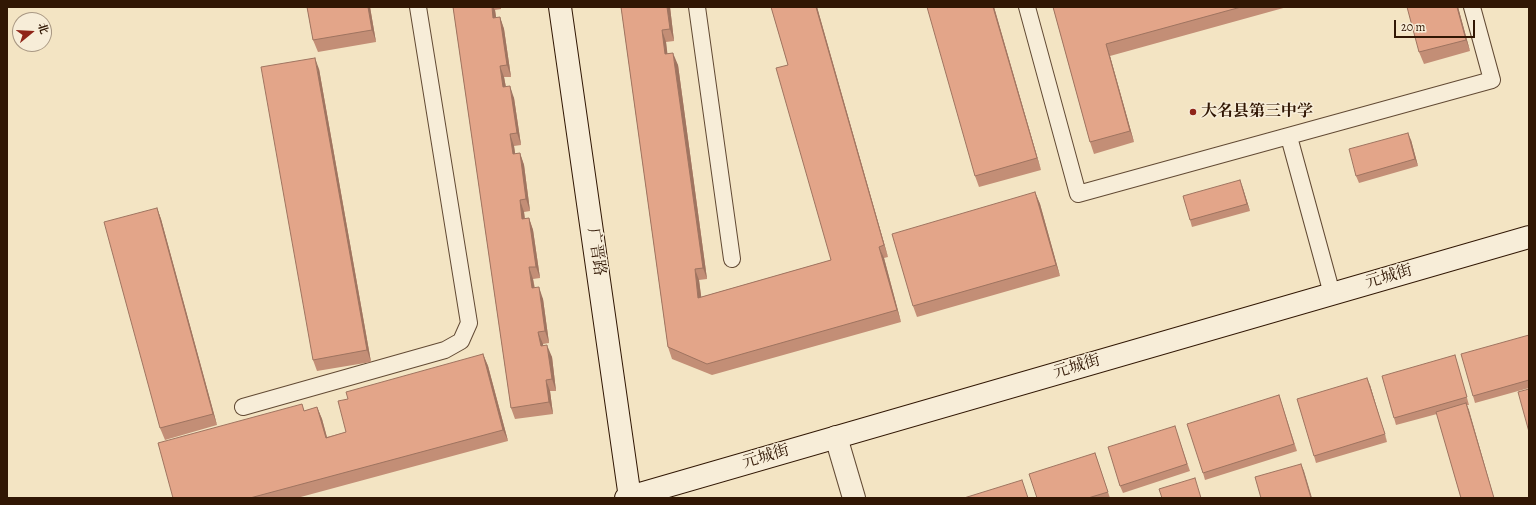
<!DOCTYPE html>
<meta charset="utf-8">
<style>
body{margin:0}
#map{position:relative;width:1536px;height:505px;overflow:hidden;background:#f3e4c3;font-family:Alegreya,"Noto Serif SC",serif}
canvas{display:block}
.frame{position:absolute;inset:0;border:8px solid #311704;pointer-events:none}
.north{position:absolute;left:12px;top:12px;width:40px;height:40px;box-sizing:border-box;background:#f7edd8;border:1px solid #a89783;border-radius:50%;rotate:72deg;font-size:11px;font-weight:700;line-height:16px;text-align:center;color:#311704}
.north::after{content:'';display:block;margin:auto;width:14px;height:18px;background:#8f2418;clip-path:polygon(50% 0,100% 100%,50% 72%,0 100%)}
.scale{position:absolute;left:1394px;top:20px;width:81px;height:18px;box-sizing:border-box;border:2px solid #311704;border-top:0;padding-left:5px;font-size:12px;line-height:14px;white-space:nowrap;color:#311704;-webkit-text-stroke:3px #f7edd8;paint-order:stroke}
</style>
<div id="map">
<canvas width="1536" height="505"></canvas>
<div class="frame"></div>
<div class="north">北</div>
<div class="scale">20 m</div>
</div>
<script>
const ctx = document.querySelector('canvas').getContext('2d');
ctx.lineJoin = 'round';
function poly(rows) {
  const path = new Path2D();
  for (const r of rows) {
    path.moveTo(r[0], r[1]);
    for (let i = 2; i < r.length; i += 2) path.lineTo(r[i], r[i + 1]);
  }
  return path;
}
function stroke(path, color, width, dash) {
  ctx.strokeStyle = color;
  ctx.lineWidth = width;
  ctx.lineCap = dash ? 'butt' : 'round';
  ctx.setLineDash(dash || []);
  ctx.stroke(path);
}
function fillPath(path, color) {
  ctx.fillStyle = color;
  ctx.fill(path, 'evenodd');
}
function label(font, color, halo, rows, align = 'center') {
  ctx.font = font + ' Alegreya,"Noto Serif SC",serif';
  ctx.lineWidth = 3;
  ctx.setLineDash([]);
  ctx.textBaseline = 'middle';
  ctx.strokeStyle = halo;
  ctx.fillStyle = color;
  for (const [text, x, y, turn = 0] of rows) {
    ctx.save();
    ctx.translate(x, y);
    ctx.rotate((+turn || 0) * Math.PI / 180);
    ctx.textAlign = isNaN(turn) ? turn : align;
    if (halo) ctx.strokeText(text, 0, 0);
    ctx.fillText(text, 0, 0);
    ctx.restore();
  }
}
const lane = poly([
 [697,7,732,259],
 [1027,7,1078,194,1492,80,1472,7],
 [1289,137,1332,294],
 [243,407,445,350,461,341,469,323,418,7]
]);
const street = poly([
 [836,437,854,498]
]);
const secondary = poly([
 [560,7,630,498],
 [626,498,1529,237]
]);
const wall = poly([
 [307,7,370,7,376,42,318,52,313,40],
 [453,7,501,7,501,9,495,10,496,18,500,17,504,29,511,77,504,77,506,87,514,98,521,145,514,146,515,154,520,153,524,165,530,211,524,212,525,219,529,218,533,230,540,278,533,279,535,288,543,299,549,343,543,344,543,346,552,357,556,391,550,391,553,414,515,419,511,408],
 [621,7,670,7,674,41,666,42,667,54,678,65,707,279,699,280,701,297,831,260,788,65,771,7,817,7,888,257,884,258,901,322,712,375,672,359,668,347],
 [994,7,1041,170,979,187,975,176],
 [1053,7,1287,7,1110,56,1134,142,1094,154,1090,142],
 [1458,7,1470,51,1424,64,1419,52],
 [319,69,371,362,317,371,313,360],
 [1411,140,1418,166,1359,183,1356,176],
 [1240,180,1250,211,1192,227,1190,220],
 [1035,192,1040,204,1060,276,917,317,913,306],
 [157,208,161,219,217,425,165,440,160,428],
 [1529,335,1529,388,1475,403,1473,396],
 [483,354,488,366,508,441,297,498,173,498,302,404,304,411,317,407,322,419,327,437,346,432,348,399],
 [1455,355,1469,405,1467,405,1494,498,1461,498,1437,414,1396,425,1394,418],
 [1370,385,1387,442,1316,463,1314,456],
 [1279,395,1297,451,1205,480,1203,473],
 [1177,433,1190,471,1123,493,1120,486],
 [1095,453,1110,498,1037,498]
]);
const shadedWall = poly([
 [368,7,370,7,376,42,372,30],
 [492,7,493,7,495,10,498,30,493,18],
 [667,7,670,7,674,41,670,29],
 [816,7,817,7,888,257,884,245],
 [993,7,994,7,1041,170,1037,158],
 [1457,7,1458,7,1470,51,1466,40],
 [500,17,504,29,511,77,507,65],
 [662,30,666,42,669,66,665,54],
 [1106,44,1110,56,1134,142,1130,131],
 [673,53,678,65,707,279,703,268],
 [315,58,319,69,371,362,367,350],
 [500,66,504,77,508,99,503,87],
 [510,86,514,98,521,145,517,133],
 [1408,133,1411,140,1418,166,1415,159],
 [510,134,514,146,517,166,513,154],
 [520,153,524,165,530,211,526,199],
 [1240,180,1243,188,1250,211,1247,204],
 [1035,192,1040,204,1060,276,1056,265],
 [520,200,524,212,526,231,522,219],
 [157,208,161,219,217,425,213,414],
 [529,218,533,230,540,278,536,267],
 [879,247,884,258,901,322,897,310],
 [529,267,533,279,536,300,532,288],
 [695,269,699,280,703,310,698,298],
 [539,287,543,299,549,343,545,331],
 [538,332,543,344,545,358,541,346],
 [547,345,552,357,556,391,552,379],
 [483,354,488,366,508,441,503,430],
 [1367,378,1370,385,1387,442,1385,434],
 [546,380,550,391,553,414,549,402],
 [1466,403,1469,410,1494,498],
 [317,407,322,419,330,449,326,438],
 [1301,464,1304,471,1312,498,1311,498]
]);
const building = poly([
 [307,7,368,7,372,30,313,40,307,7],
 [453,7,492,7,493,18,500,17,507,65,500,66,503,87,510,86,517,133,510,134,513,154,520,153,526,199,520,200,522,219,529,218,536,267,529,267,532,288,539,287,545,331,538,332,541,346,547,345,552,379,546,380,549,402,511,408,453,7],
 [621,7,667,7,670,29,662,30,665,54,673,53,703,268,695,269,698,298,831,260,776,68,788,65,771,7,816,7,884,245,879,247,897,310,707,364,668,347,621,7],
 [927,7,993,7,1037,158,975,176,927,7],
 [1053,7,1241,7,1106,44,1130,131,1090,142,1053,7],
 [1407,7,1457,7,1466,40,1419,52,1407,7],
 [315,58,367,350,313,360,261,67,315,58],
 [1408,133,1415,159,1356,176,1349,149,1408,133],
 [1240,180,1247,204,1190,220,1183,196,1240,180],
 [1035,192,1056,265,913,306,892,234,1035,192],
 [157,208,213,414,160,428,104,222,157,208],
 [1529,335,1529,380,1473,396,1461,354,1529,335],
 [483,354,503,430,250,498,173,498,158,443,302,404,304,411,317,407,326,438,346,432,338,401,348,399,346,392,483,354],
 [1455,355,1467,397,1394,418,1382,376,1455,355],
 [1367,378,1385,434,1314,456,1297,399,1367,378],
 [1529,389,1529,432,1518,392,1529,389],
 [1279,395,1294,444,1203,473,1187,424,1279,395],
 [1466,403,1494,498,1461,498,1436,412,1466,403],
 [1175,426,1187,464,1120,486,1108,447,1175,426],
 [1095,453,1108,492,1088,498,1037,498,1029,474,1095,453],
 [1301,464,1311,498,1261,498,1255,477,1301,464],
 [1195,478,1201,498,1162,498,1159,489,1195,478],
 [1022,480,1028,498,964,498,1022,480]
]);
const markers = [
 [1193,112,4,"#8f2418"]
];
const poiNames = [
 ["大名县第三中学",1201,112]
];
const streetNames = [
 ["广晋路",596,252,82],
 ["元城街",1389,277,-16],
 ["元城街",1077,367,-16],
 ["元城街",766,457,-16]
];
stroke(lane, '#624a34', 18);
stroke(street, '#624a34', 24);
stroke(secondary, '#311704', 24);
stroke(lane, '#f7edd8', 16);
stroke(street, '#f7edd8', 22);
stroke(secondary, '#f7edd8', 22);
fillPath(wall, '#c38e76');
fillPath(shadedWall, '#9f7460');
fillPath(building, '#e3a589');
stroke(building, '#9f7460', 1);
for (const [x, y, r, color] of markers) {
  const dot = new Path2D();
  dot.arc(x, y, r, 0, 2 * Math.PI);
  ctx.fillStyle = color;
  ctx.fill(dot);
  stroke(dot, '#f7edd8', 1.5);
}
label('bold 16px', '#311704', '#f7edd8', poiNames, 'left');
label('16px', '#311704', '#f7edd8', streetNames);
</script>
